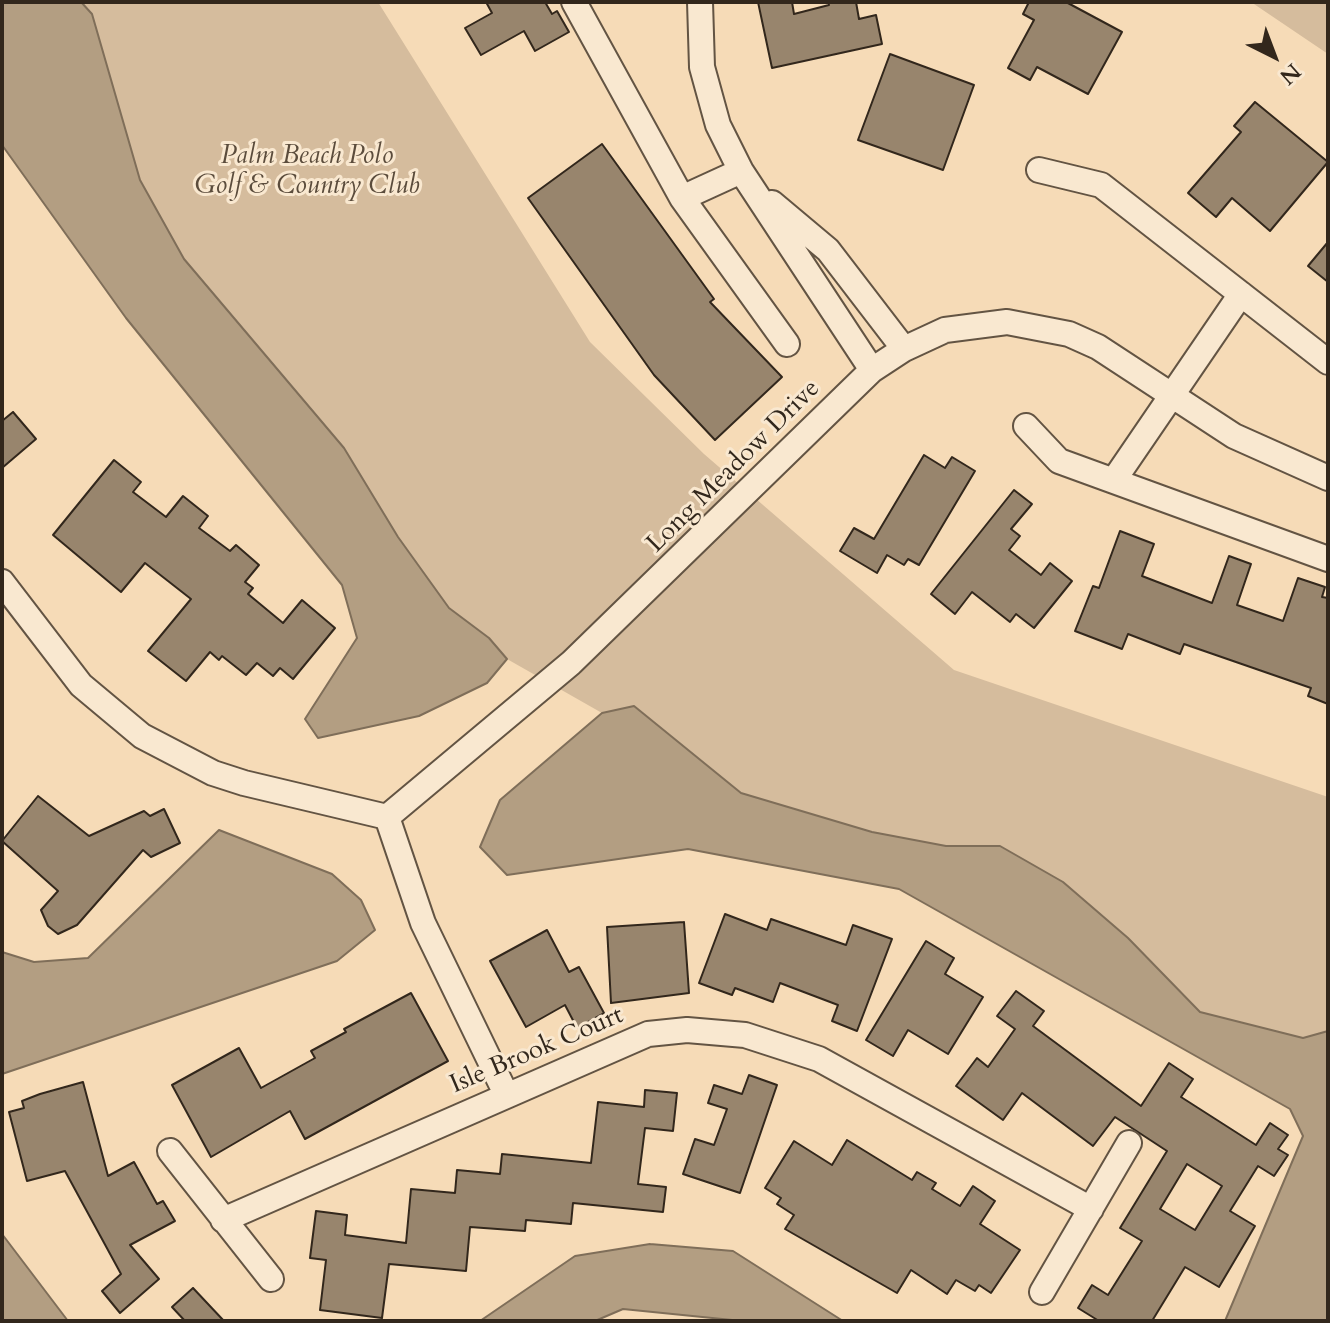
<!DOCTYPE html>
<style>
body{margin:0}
#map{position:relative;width:1330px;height:1323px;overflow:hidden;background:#f6dbb7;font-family:Cardo,serif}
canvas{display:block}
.frame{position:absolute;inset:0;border:4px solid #32271c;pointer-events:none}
.north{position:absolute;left:1234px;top:16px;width:80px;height:80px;-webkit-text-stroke:6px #f9e8d0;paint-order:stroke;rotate:138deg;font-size:22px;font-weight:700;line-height:32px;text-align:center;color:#32271c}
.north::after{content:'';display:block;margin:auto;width:28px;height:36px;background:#32271c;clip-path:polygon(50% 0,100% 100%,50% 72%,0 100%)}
</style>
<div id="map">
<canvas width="1330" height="1323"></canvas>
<div class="frame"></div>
<div class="north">N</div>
</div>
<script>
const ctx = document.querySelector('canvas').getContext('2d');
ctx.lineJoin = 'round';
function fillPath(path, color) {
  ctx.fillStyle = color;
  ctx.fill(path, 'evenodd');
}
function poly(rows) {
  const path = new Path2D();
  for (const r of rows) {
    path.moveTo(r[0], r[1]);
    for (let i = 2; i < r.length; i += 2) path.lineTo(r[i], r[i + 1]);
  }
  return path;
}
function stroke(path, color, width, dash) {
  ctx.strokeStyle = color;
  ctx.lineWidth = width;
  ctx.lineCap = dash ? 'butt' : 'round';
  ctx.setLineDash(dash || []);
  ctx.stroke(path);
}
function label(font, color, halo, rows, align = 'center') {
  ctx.font = font + ' Cardo,serif';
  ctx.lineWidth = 6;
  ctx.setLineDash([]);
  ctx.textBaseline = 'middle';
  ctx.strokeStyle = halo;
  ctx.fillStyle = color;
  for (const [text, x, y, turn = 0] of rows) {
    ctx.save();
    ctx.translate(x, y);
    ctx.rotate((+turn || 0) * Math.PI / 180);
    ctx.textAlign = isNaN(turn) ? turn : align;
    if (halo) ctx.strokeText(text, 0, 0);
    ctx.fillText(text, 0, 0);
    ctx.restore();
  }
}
const green = poly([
 [81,2,378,2,590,342,704,454,954,670,1328,797,1328,1031,1303,1038,1200,1012,1128,938,1063,882,1000,846,946,846,872,832,741,793,634,706,602,713,507,659,489,638,449,608,398,537,344,448,184,259,140,180,92,14],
 [1251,2,1328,2,1328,54]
]);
const water = poly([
 [2,2,81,2,92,14,140,180,184,259,344,448,398,537,449,608,489,638,507,659,487,683,419,716,318,738,305,719,357,638,342,585,126,318,2,145,2,2],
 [634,706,741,793,872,832,946,846,1000,846,1063,882,1128,938,1200,1012,1303,1038,1328,1031,1328,1321,1225,1321,1303,1136,1290,1109,899,889,688,849,507,875,480,847,500,800,602,713,634,706],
 [219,830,332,874,361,900,375,930,337,961,2,1074,2,952,34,962,88,958,219,830],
 [2,1234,68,1321,2,1321,2,1234],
 [650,1244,733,1251,843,1321,742,1321,623,1309,595,1321,480,1321,575,1256,650,1244]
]);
const building = poly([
 [486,2,545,2,552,14,557,11,569,32,535,51,524,31,481,55,465,28,492,13,486,2],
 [758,2,792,2,794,14,829,5,828,2,856,2,859,19,876,15,882,44,772,68,758,2],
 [1029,2,1066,2,1122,32,1088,94,1037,67,1030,80,1008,68,1034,20,1023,14,1029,2],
 [890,54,974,85,943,170,858,140,890,54],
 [1255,102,1328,162,1270,231,1232,198,1216,217,1188,193,1241,132,1234,126,1255,102],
 [602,144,714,299,710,302,782,377,715,440,654,375,528,198,602,144],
 [1328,242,1328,282,1308,266,1328,242],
 [13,412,36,439,2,468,2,421,13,412],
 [924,455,945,468,952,457,975,471,919,565,908,559,904,565,887,555,877,573,840,551,854,528,874,539,924,455],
 [114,460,141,482,133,492,166,517,183,496,208,516,199,528,230,551,236,545,259,565,245,582,253,588,248,594,283,623,302,600,335,628,293,679,280,668,273,676,257,663,246,675,222,656,219,660,210,652,186,681,148,651,191,599,145,563,121,592,53,535,114,460],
 [1014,490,1032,504,1011,529,1020,536,1009,550,1041,575,1050,563,1072,581,1034,628,1016,614,1010,622,972,592,955,614,931,594,1014,490],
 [1120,531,1154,544,1142,576,1212,603,1229,556,1251,564,1237,605,1283,621,1298,578,1325,587,1322,597,1328,598,1328,704,1308,696,1311,688,1184,644,1180,654,1128,634,1122,649,1075,631,1093,586,1099,588,1120,531],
 [38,796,89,836,144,811,150,816,164,809,180,843,151,857,143,850,77,925,58,934,48,926,41,910,58,891,2,841,38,796],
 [725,914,767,930,771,919,846,945,853,925,892,939,857,1031,832,1021,838,1005,780,983,773,1002,735,988,732,995,699,983,725,914],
 [684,922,689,993,611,1003,607,927,684,922],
 [547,930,569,972,579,967,604,1013,577,1028,565,1005,526,1027,490,961,547,930],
 [926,941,954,958,945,974,983,997,948,1054,908,1030,893,1056,866,1040,926,941],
 [1016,991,1044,1011,1033,1026,1141,1106,1169,1063,1193,1079,1181,1097,1256,1145,1270,1123,1288,1135,1278,1149,1288,1155,1274,1176,1258,1166,1230,1211,1255,1226,1219,1287,1185,1267,1152,1321,1099,1321,1078,1308,1092,1285,1108,1295,1142,1241,1120,1228,1167,1151,1115,1117,1093,1146,1022,1093,1003,1120,956,1086,977,1058,988,1067,1015,1029,997,1016,1016,991],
 [1187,1164,1222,1186,1195,1230,1160,1209,1187,1164],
 [411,993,448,1061,305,1139,290,1111,211,1157,172,1085,239,1048,261,1088,315,1058,311,1051,346,1032,344,1029,411,993],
 [749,1075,777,1085,740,1193,683,1174,695,1139,714,1145,727,1109,708,1103,714,1085,742,1094,749,1075],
 [83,1082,108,1176,134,1162,157,1204,163,1201,175,1221,130,1245,159,1279,120,1313,102,1291,121,1274,65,1171,27,1181,9,1112,24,1108,22,1101,40,1094,83,1082],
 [645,1090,677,1093,673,1131,645,1128,638,1184,666,1187,663,1212,573,1203,571,1224,526,1220,525,1231,470,1227,466,1271,389,1264,382,1318,320,1310,326,1260,310,1258,316,1211,347,1215,345,1235,406,1243,411,1189,455,1193,457,1170,500,1174,502,1154,591,1163,598,1102,644,1107,645,1090],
 [847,1140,912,1180,917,1172,936,1183,932,1189,960,1206,973,1186,995,1201,980,1224,1020,1250,991,1293,979,1285,975,1291,956,1280,947,1294,911,1270,897,1293,785,1229,794,1215,777,1204,781,1198,765,1188,794,1141,832,1165,847,1140],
 [193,1288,224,1321,185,1321,172,1307,193,1288]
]);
const street = poly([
 [574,2,682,198,787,344],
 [700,2,702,67,718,125,741,171,872,370],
 [1039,170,1101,185,1328,362],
 [682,198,741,171],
 [772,203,828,250,904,349],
 [1026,426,1059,461,1328,559],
 [1114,480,1241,294],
 [2,582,81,685,142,736,213,773,244,783,387,817,571,663,872,370,904,349,945,330,1007,322,1069,334,1098,347,1234,436,1328,478],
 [387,817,423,923,506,1094],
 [170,1151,271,1279],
 [223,1220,648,1034,687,1030,745,1035,819,1059,1091,1209],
 [1042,1292,1129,1143]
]);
const parkNames = [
 ["Palm Beach Polo",307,157],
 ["Golf & Country Club",307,187]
];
const streetNames = [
 ["Long Meadow Drive",734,467,-45],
 ["Isle Brook Court",537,1051,-23]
];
fillPath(green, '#d5bc9d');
fillPath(water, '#b39e82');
stroke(water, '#7f6e59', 2);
fillPath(building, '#98856d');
stroke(building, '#32271c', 2);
stroke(street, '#635443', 28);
stroke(street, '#f9e8d0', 24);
label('italic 26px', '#5b4c3c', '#f9e8d0', parkNames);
label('26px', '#32271c', '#f9e8d0', streetNames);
</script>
